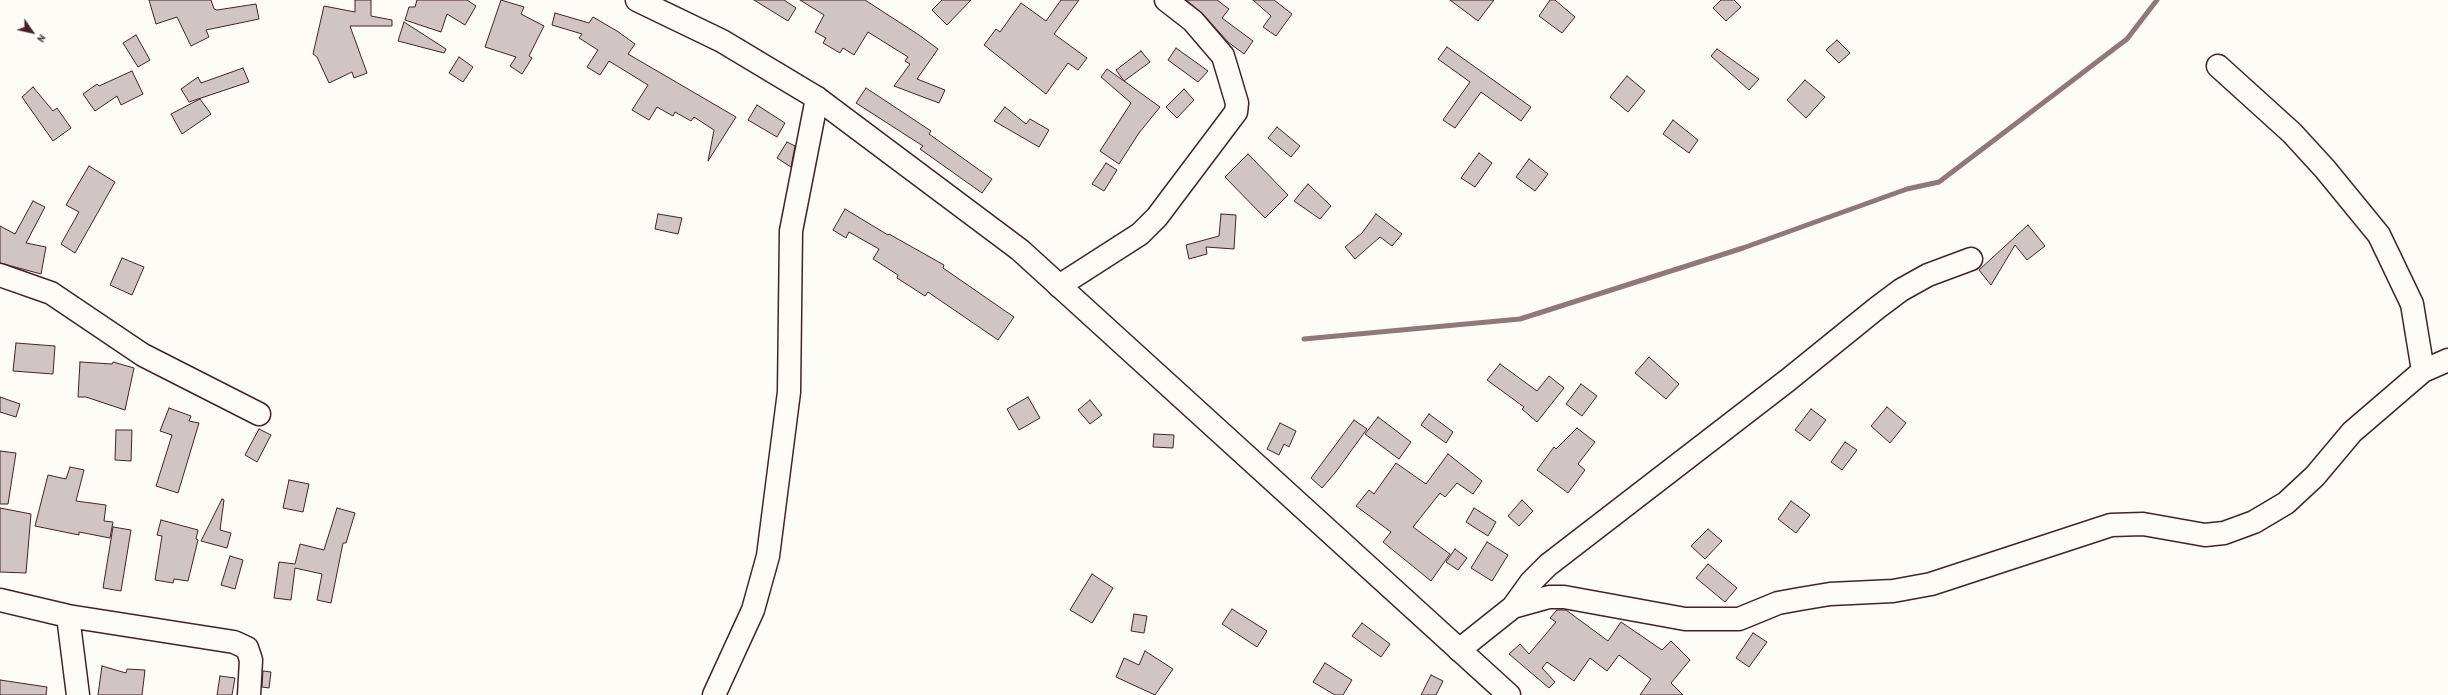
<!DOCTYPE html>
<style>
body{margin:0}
#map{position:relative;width:2448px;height:695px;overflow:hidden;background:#fdfcf7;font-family:"Patrick Hand",sans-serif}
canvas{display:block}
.north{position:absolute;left:12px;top:12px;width:40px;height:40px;-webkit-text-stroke:3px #fdfcf7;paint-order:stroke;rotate:124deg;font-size:11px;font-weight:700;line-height:16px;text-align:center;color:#4a1f2b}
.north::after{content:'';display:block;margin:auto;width:14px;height:18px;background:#4a1f2b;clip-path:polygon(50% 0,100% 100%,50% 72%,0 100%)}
</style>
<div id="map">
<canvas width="2448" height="695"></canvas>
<div class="north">N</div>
</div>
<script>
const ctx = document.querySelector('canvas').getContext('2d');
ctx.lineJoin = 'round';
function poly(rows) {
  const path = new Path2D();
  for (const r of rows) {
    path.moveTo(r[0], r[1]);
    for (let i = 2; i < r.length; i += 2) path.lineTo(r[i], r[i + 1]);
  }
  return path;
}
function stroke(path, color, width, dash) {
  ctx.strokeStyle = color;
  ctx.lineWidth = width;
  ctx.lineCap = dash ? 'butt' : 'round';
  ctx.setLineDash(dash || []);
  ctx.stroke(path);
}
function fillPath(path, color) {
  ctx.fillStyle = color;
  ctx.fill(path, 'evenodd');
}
const stream = poly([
 [1304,339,1520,319,1743,248,1907,189,1939,182,2127,39,2157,0]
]);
const building = poly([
 [149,0,211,0,214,9,217,10,256,4,259,19,206,30,209,37,191,46,177,17,156,24,149,0],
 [355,0,371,0,371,16,392,20,392,26,350,26,367,73,354,78,352,72,329,83,317,57,313,54,324,6,355,12,355,0],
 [417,0,467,0,476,6,465,25,447,14,441,32,405,20,409,7,415,7,417,0],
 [501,0,524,7,521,14,544,26,529,56,532,58,522,74,510,66,516,57,485,47,501,0],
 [754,0,784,0,796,8,788,21,754,0],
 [800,0,865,0,919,35,938,49,917,79,945,90,939,103,894,86,910,64,905,61,908,57,868,32,854,55,843,48,840,53,823,43,826,38,815,32,824,15,800,0],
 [942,0,971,0,947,25,932,10,942,0],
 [1061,0,1079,0,1054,34,1087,58,1078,70,1068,63,1046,94,984,45,996,29,1000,32,1021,3,1046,21,1061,0],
 [1186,0,1217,0,1229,9,1222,18,1253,41,1244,54,1228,42,1202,13,1186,0],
 [1253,0,1274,0,1292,14,1276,36,1263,27,1271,16,1253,0],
 [1450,0,1494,0,1478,21,1450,0],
 [1550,0,1555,0,1575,17,1562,33,1539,16,1550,0],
 [1721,0,1734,0,1741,7,1726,21,1713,8,1721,0],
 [555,13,589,23,593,17,617,31,635,44,628,54,736,117,708,161,714,130,694,117,691,121,675,112,673,116,657,107,649,120,632,110,648,85,609,61,600,75,587,67,598,50,579,38,582,34,552,25,555,13],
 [404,22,446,49,444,53,398,41,404,22],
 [136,35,150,60,138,67,123,43,136,35],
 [1837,40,1850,53,1839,63,1826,50,1837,40],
 [1447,47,1531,107,1521,121,1481,92,1455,128,1443,120,1470,82,1438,59,1447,47],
 [1176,48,1208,71,1198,82,1168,60,1176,48],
 [1717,49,1759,79,1749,90,1711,56,1717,49],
 [1141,51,1150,62,1124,81,1160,107,1139,133,1119,164,1100,151,1131,103,1101,77,1107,69,1124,81,1116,70,1141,51],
 [459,57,473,67,463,82,449,73,459,57],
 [243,68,249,82,189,102,181,89,198,77,201,83,243,68],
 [132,71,143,94,121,105,117,96,95,111,83,94,97,84,99,86,132,71],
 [1627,76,1645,91,1628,112,1610,97,1627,76],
 [1805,80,1825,97,1806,118,1787,100,1805,80],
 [33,87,53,111,57,108,71,128,53,141,22,97,33,87],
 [866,88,931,131,929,134,992,179,982,193,920,149,923,146,856,103,866,88],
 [1184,89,1194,100,1177,118,1166,107,1184,89],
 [200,99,211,114,182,134,171,114,200,99],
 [757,105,785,123,777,137,748,120,757,105],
 [1005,107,1026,124,1030,119,1049,130,1039,147,994,121,1005,107],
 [1673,120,1698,140,1689,153,1663,134,1673,120],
 [1277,127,1300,146,1291,157,1268,138,1277,127],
 [787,142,795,146,791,167,777,158,787,142],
 [1479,153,1492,163,1475,187,1461,178,1479,153],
 [1248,154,1288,195,1265,218,1225,177,1248,154],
 [1529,159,1548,174,1535,191,1516,177,1529,159],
 [1106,163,1117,170,1104,191,1092,184,1106,163],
 [89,166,115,182,75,253,61,244,79,212,66,205,89,166],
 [1308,184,1331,206,1320,219,1294,201,1308,184],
 [33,201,45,207,26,243,46,247,41,274,0,263,0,226,15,234,33,201],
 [845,209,888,235,889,234,944,265,943,268,1014,317,998,340,928,292,925,296,897,278,898,275,873,259,879,249,849,232,846,238,833,230,845,209],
 [658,214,682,218,678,234,655,229,658,214],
 [1221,214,1236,215,1234,249,1206,247,1207,254,1189,259,1186,245,1219,236,1221,214],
 [1376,214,1402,234,1392,246,1380,237,1355,259,1345,247,1362,233,1376,214],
 [2028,225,2045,246,2027,260,2015,245,1991,285,1979,270,2028,225],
 [122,258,144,267,132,295,110,285,122,258],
 [16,343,55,346,53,374,13,371,16,343],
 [1649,357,1679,384,1666,399,1635,373,1649,357],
 [80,362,112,364,113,362,134,368,125,410,86,397,78,397,80,362],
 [1500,364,1537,391,1549,376,1564,388,1537,422,1522,409,1524,407,1487,380,1500,364],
 [1581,384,1597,396,1582,416,1566,404,1581,384],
 [0,397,20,404,16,417,0,412,0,397],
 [1028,397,1040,418,1019,430,1007,409,1028,397],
 [1090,400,1102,415,1090,424,1078,410,1090,400],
 [1887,407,1906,423,1890,443,1871,426,1887,407],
 [169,408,191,416,189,421,199,423,178,493,156,486,172,435,160,431,169,408],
 [1811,409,1826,420,1810,441,1795,430,1811,409],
 [1429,414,1453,432,1446,443,1421,425,1429,414],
 [1378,417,1411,442,1399,459,1365,434,1378,417],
 [1354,420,1367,429,1335,473,1322,488,1311,478,1354,420],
 [1280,423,1296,431,1289,447,1284,444,1279,455,1267,449,1280,423],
 [1577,428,1595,442,1578,464,1585,470,1568,493,1537,470,1554,447,1556,449,1577,428],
 [259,429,271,435,257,462,245,455,259,429],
 [116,430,132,430,131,461,115,460,116,430],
 [1154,434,1174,435,1173,448,1153,447,1154,434],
 [1845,442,1857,450,1842,470,1831,462,1845,442],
 [0,451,16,453,8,504,0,504,0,451],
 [1448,454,1482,481,1473,494,1457,483,1445,497,1440,493,1413,527,1450,554,1431,581,1383,542,1391,532,1356,506,1369,490,1374,494,1396,463,1426,484,1448,454],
 [70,467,84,470,76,501,106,505,104,521,113,522,110,538,79,532,79,535,35,526,48,475,66,479,70,467],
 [289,480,309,484,303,512,283,508,289,480],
 [222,499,224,500,220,530,231,533,227,548,201,541,222,499],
 [1522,500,1533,511,1519,526,1508,516,1522,500],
 [1791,501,1810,515,1796,533,1778,519,1791,501],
 [0,508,31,514,26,573,0,572,0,508],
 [337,508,355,513,346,543,343,543,331,603,317,600,322,574,295,568,291,600,274,598,279,562,295,564,300,544,324,550,337,508],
 [1474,508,1496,522,1488,536,1466,522,1474,508],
 [161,520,198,530,196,539,198,540,188,581,174,579,173,583,155,580,162,536,157,535,161,520],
 [113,527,131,530,121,591,103,588,113,527],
 [1708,529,1722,541,1705,559,1691,546,1708,529],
 [1487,542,1508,555,1492,581,1471,568,1487,542],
 [1455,549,1467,558,1458,570,1446,562,1455,549],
 [230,556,243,560,235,589,221,585,230,556],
 [1708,564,1737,588,1725,602,1696,578,1708,564],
 [1092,574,1113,588,1092,623,1070,610,1092,574],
 [1232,609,1267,631,1257,647,1222,624,1232,609],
 [1557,610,1566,610,1608,641,1621,622,1662,650,1671,641,1690,660,1671,683,1683,695,1640,695,1651,679,1619,655,1607,671,1590,658,1574,681,1547,662,1542,668,1555,682,1549,688,1509,654,1520,644,1529,654,1556,622,1550,618,1557,610],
 [1134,614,1147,616,1144,633,1131,631,1134,614],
 [1362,623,1390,644,1381,657,1352,636,1362,623],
 [1753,633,1767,642,1749,667,1736,658,1753,633],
 [1145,651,1173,669,1155,695,1116,677,1124,658,1139,665,1145,651],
 [1325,663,1352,680,1343,695,1335,695,1313,682,1325,663],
 [102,666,126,673,127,669,145,670,142,695,98,695,102,666],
 [263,671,271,672,269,688,262,687,263,671],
 [1431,675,1443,681,1436,695,1421,695,1431,675],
 [220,676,235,678,232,695,217,695,220,676],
 [0,680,47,687,46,695,0,695,0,680]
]);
const minor = poly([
 [2218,66,2292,133,2325,169,2379,235,2412,304,2423,371],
 [0,275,51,293,143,355,259,414],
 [1059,286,1140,234,1157,217,1236,112,1237,103,1223,56,1193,21,1166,0],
 [0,600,68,616,234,642,247,648,251,660,249,695],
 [1513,607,1531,582,1548,565,1788,380,1877,308,1901,290,1928,275,1971,259],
 [68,616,78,695],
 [1459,650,1513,607,1549,597,1564,597,1685,619,1739,619,1778,603,1800,599,1830,594,1893,591,1931,584,2111,525,2143,524,2205,535,2224,533,2254,522,2286,503,2315,476,2352,432,2423,371,2448,360],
 [714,695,753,610,768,556,789,392,791,231,817,98]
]);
const major = poly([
 [637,0,722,41,817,98,1020,250,1509,695]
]);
stroke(stream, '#91777b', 5);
fillPath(building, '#d0c5c4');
stroke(building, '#4a1f2b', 1);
stroke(minor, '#4a1f2b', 25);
stroke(major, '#4a1f2b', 25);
stroke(minor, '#fdfcf7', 22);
stroke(major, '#fdfcf7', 22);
</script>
